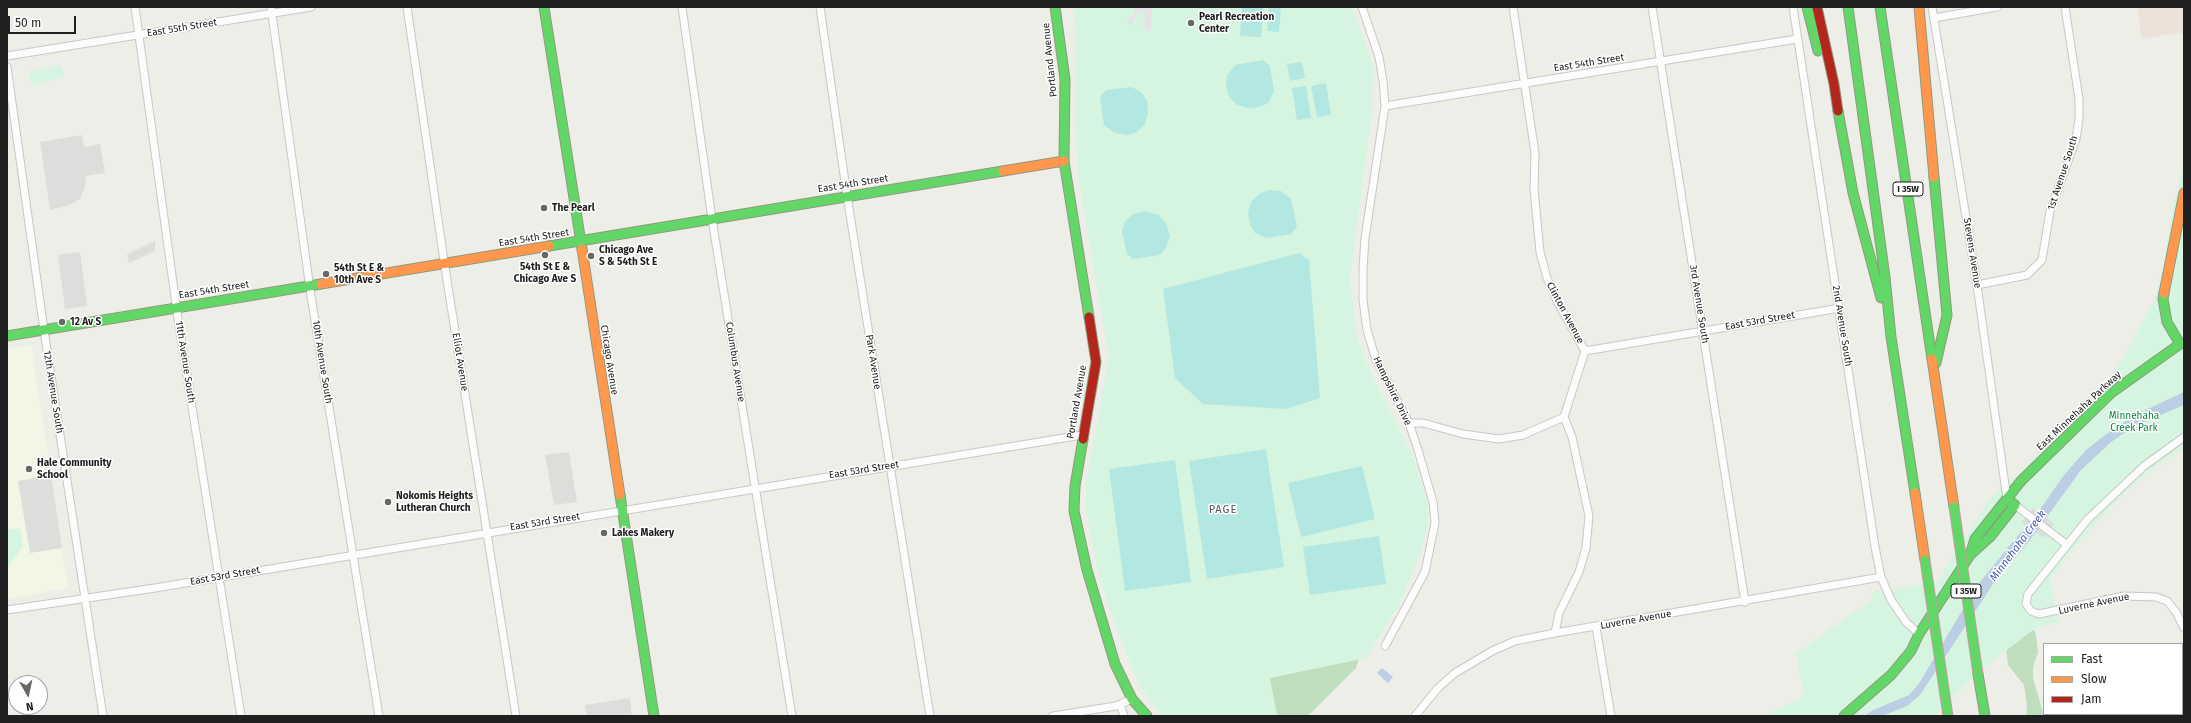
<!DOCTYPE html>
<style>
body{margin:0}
#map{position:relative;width:2191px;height:723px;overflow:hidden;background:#eeeee9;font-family:"Fira Sans",sans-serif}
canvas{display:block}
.frame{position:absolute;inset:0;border:8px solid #202020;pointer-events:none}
.legend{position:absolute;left:2043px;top:643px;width:140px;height:72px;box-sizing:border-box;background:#fff;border:1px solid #a6a6a6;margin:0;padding:5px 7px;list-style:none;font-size:12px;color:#202020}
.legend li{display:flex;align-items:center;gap:8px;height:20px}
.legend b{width:20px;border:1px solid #a6a6a6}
.north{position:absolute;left:8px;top:675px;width:40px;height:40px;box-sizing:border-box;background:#fff;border:1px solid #a6a6a6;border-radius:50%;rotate:171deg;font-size:11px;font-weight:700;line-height:16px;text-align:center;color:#202020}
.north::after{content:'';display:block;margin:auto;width:14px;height:18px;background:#686866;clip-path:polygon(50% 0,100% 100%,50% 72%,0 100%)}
.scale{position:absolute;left:8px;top:16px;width:68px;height:18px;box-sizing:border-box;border:2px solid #202020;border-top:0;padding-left:5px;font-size:12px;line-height:14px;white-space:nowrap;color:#202020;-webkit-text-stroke:3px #fff;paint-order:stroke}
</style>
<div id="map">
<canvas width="2191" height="723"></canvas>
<div class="frame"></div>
<ul class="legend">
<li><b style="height:5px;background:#63d668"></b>Fast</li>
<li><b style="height:5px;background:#ff974d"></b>Slow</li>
<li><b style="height:5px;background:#b3261e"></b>Jam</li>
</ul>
<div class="north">N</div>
<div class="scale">50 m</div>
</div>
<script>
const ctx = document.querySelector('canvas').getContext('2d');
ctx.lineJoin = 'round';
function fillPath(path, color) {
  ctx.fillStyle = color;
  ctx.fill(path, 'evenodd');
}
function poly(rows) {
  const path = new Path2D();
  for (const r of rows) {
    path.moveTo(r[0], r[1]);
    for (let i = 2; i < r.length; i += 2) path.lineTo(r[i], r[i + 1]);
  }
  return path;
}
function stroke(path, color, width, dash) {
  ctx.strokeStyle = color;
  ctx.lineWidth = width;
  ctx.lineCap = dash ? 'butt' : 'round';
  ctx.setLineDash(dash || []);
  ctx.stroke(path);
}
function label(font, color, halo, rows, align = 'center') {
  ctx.font = font + ' "Fira Sans",sans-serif';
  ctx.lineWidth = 3;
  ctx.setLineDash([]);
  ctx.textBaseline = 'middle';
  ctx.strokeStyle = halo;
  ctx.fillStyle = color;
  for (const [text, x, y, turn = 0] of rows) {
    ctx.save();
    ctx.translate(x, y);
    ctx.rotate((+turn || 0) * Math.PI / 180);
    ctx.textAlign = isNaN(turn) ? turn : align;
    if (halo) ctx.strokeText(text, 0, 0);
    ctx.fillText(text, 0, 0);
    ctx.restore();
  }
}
const commercial = poly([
 [2137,7,2184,7,2184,32,2142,39]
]);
const education = poly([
 [31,345,68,588,7,599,7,349]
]);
const forest = poly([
 [2029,619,2036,635,2038,652,2033,667,2033,678,2044,716,2026,716,2027,705,2024,685,2008,665,2006,645],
 [1364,641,1356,668,1308,716,1246,716,1251,697,1297,652]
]);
const park = poly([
 [1072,7,1352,7,1373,65,1372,111,1350,277,1354,313,1357,336,1366,363,1414,459,1427,501,1428,522,1422,549,1399,605,1366,658,1270,678,1277,716,1162,716,1139,684,1111,615,1097,567,1086,511,1086,483,1109,357,1079,181,1076,139,1075,23],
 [61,65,64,77,32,85,29,71],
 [2184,165,2184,448,2145,475,2124,494,2084,536,2054,573,2050,580,2058,622,2037,627,1982,669,1934,716,1764,716,1804,696,1796,653,1872,600,1871,592,1937,582,1989,499,2018,474,2115,370,2123,358,2151,307,2157,290,2164,262,2174,203],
 [20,528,23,546,7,568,7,530]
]);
const pitch = poly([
 [1242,7,1264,7,1261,37,1240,36],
 [1269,7,1281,7,1279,32,1267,31],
 [1263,60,1270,66,1274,91,1269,102,1260,107,1249,108,1237,105,1230,98,1226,88,1227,76,1235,65],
 [1302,62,1305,78,1290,81,1287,64],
 [1326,83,1331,115,1317,117,1311,86],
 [1306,86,1311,118,1297,120,1292,88],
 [1132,87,1142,93,1147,101,1148,113,1145,124,1137,132,1127,135,1115,133,1104,125,1100,97,1106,90],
 [1269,190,1281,191,1291,199,1297,227,1291,234,1266,238,1255,233,1250,225,1248,213,1251,202,1259,194],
 [1146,211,1159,215,1166,223,1170,235,1166,248,1160,255,1133,259,1127,254,1122,232,1125,221,1133,214],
 [1299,253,1309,260,1320,398,1286,409,1203,404,1175,378,1163,289],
 [1266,449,1284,567,1207,579,1189,461],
 [1175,460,1191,582,1125,591,1109,469],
 [1362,466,1375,519,1301,537,1288,483],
 [1379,536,1386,584,1310,595,1303,547]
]);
const parking = poly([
 [82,135,84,147,100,144,105,173,85,176,86,184,80,199,69,205,50,210,40,142],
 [155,241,155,251,129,263,127,254],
 [80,252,87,306,65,309,58,255],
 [569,452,577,502,554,505,545,455],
 [51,475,62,548,30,553,18,481],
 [2033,508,2054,524,2043,538,2022,522],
 [630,698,632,716,587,716,585,705]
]);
const plaza = poly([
 [1136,7,1152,7,1151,32,1143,29,1145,14,1140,12,1130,25,1126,20,1132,16]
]);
const water = poly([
 [2184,392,2184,405,2133,427,2111,442,2081,470,2030,540,1993,584,1920,695,1907,706,1882,716,1865,716,1871,711,1909,695,1920,682,1976,587,2020,533,2026,530,2064,475,2086,450,2113,429,2137,414],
 [1382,668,1393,677,1388,683,1377,673]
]);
const street = poly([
 [135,7,178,319,241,716],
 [271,7,311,296,379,716],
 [407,7,446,274,516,716],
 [682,7,712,219,792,716],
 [820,7,847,196,930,716],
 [1362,7,1379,57,1383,81,1385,106,1365,238,1363,269,1363,300,1367,330,1376,360,1409,423,1418,450,1433,502,1435,523,1425,572,1385,646],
 [1513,7,1535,153,1534,189,1540,252,1547,278,1558,303,1585,351,1564,417,1572,437,1589,516,1586,548,1579,572,1559,613,1555,633],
 [1652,7,1745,602],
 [1793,7,1875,547,1881,577,1891,600,1906,622,1919,634],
 [1932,7,1977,285,2007,499],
 [1934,18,1997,7],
 [7,56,311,7],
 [7,67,44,330,103,716],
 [1385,106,1797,39],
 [1977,285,2027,275,2042,260,2050,211,2076,139,2079,119,2079,99,2065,7],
 [1585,351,1840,308],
 [1409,423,1423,423,1463,434,1499,439,1523,435,1564,417],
 [2184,437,2144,466,2087,520,2028,594,2026,604,2031,611,2039,614,2124,596,2156,597,2167,601,2176,612,2184,628],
 [2015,505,2066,544],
 [7,610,155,588,1082,435],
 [1596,627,1611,716],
 [1120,704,1124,716],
 [1053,716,1116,706,1132,699],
 [1415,716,1438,688,1455,673,1494,650,1515,641,1555,633,1881,577]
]);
const fast = poly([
 [544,7,582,249],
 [1055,7,1065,79,1064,161,1089,317],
 [1807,7,1818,51],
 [1848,7,1885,277,1891,337,1915,493],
 [1880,7,1932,359],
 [1838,111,1853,193,1881,298],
 [1934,177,1947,315,1936,363],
 [549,246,1003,171],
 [7,336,321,284],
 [1083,439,1075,486,1074,511,1087,570,1115,664,1132,699,1147,716],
 [620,495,654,716],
 [1970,555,1975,539,2021,481,2111,393,2180,344,2167,322,2163,299,2164,293],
 [1978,674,1985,716],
 [1844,716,1891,675,1911,651,1919,634,1970,555,1990,537,2015,505,2007,499]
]);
const slow = poly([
 [1919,7,1934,177],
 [1003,171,1064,161],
 [582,249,620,495],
 [321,284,549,246],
 [2164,293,2184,193],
 [1932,359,1954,507],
 [1915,493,1925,560]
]);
const jam = poly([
 [1817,7,1834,84,1838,111],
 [1083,439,1096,362,1089,317]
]);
const fastBridge = poly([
 [1954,507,1978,674],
 [1925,560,1948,716]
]);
const markers = [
 [1191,23,4,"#686866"],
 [544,208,4,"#686866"],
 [545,255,4,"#686866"],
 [591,256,4,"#686866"],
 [326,274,4,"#686866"],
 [62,322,4,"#686866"],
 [29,469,4,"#686866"],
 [388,502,4,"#686866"],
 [604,533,4,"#686866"]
];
const shields = [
 [1908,189,30],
 [1966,591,30]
];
const shieldNames = [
 ["I 35W",1908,189],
 ["I 35W",1966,591]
];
const poiNames = [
 ["Pearl Recreation",1199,17],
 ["Center",1199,29],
 ["The Pearl",552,208],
 ["Chicago Ave",599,250],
 ["S & 54th St E",599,262],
 ["54th St E &",545,267,"center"],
 ["Chicago Ave S",545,279,"center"],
 ["54th St E &",334,268],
 ["10th Ave S",334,280],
 ["12 Av S",70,322],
 ["Hale Community",37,463],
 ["School",37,475],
 ["Nokomis Heights",396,496],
 ["Lutheran Church",396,508],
 ["Lakes Makery",612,533]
];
const streetNames = [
 ["East 55th Street",182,28,-9],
 ["Portland Avenue",1050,60,-96],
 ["East 54th Street",1589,63,-9],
 ["1st Avenue South",2063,173,-72],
 ["East 54th Street",853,184,-9],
 ["East 54th Street",534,238,-9],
 ["Stevens Avenue",1972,253,81],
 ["East 54th Street",214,290,-9],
 ["3rd Avenue South",1699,304,81],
 ["Clinton Avenue",1565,313,62],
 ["East 53rd Street",1760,321,-10],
 ["2nd Avenue South",1842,326,81],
 ["Chicago Avenue",609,360,81],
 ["11th Avenue South",185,362,81],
 ["10th Avenue South",322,362,81],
 ["Elliot Avenue",460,362,81],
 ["Columbus Avenue",735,362,81],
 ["Park Avenue",873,362,81],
 ["Hampshire Drive",1392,391,64],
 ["12th Avenue South",53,392,81],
 ["Portland Avenue",1077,402,-80],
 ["East Minnehaha Parkway",2079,411,-43],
 ["East 53rd Street",864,470,-9],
 ["East 53rd Street",545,522,-9],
 ["East 53rd Street",225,576,-10],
 ["Luverne Avenue",2094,604,-12],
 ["Luverne Avenue",1636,620,-10]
];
const parkNames = [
 ["Minnehaha",2134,416],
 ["Creek Park",2134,428]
];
const neighbourhoodNames = [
 ["PAGE",1223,510]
];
const waterNames = [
 ["Minnehaha Creek",2018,546,-53]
];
fillPath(commercial, '#ece2da');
fillPath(education, '#f2f7e5');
fillPath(forest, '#c0debe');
fillPath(park, '#d6f5e0');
fillPath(pitch, '#b3e7e1');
fillPath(parking, '#dddddb');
fillPath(plaza, '#e5e3e8');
fillPath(water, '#bbcee3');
stroke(street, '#c7c7c5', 9);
stroke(fast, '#8f9a7f', 11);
stroke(slow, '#8f9a7f', 11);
stroke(jam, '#8f9a7f', 11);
stroke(street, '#fcfcfc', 7);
stroke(fast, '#63d668', 9);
stroke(slow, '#ff974d', 9);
stroke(jam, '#b3261e', 9);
stroke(fastBridge, '#c59f9e', 11, []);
stroke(fastBridge, '#63d668', 9);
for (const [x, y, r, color] of markers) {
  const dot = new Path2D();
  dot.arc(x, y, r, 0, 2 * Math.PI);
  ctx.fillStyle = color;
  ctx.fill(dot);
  stroke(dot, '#fff', 1.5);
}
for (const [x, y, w] of shields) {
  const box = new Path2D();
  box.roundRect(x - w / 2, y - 7, w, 14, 3);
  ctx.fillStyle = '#fff';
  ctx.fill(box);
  stroke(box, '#202020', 1);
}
label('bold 9px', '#202020', null, shieldNames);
label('bold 10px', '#202020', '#fff', poiNames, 'left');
label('10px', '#202020', '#fff', streetNames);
label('10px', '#08843a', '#fff', parkNames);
ctx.letterSpacing = '1px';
label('11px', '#535353', '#fff', neighbourhoodNames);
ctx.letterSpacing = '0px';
label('italic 11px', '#485cb4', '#fff', waterNames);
</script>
